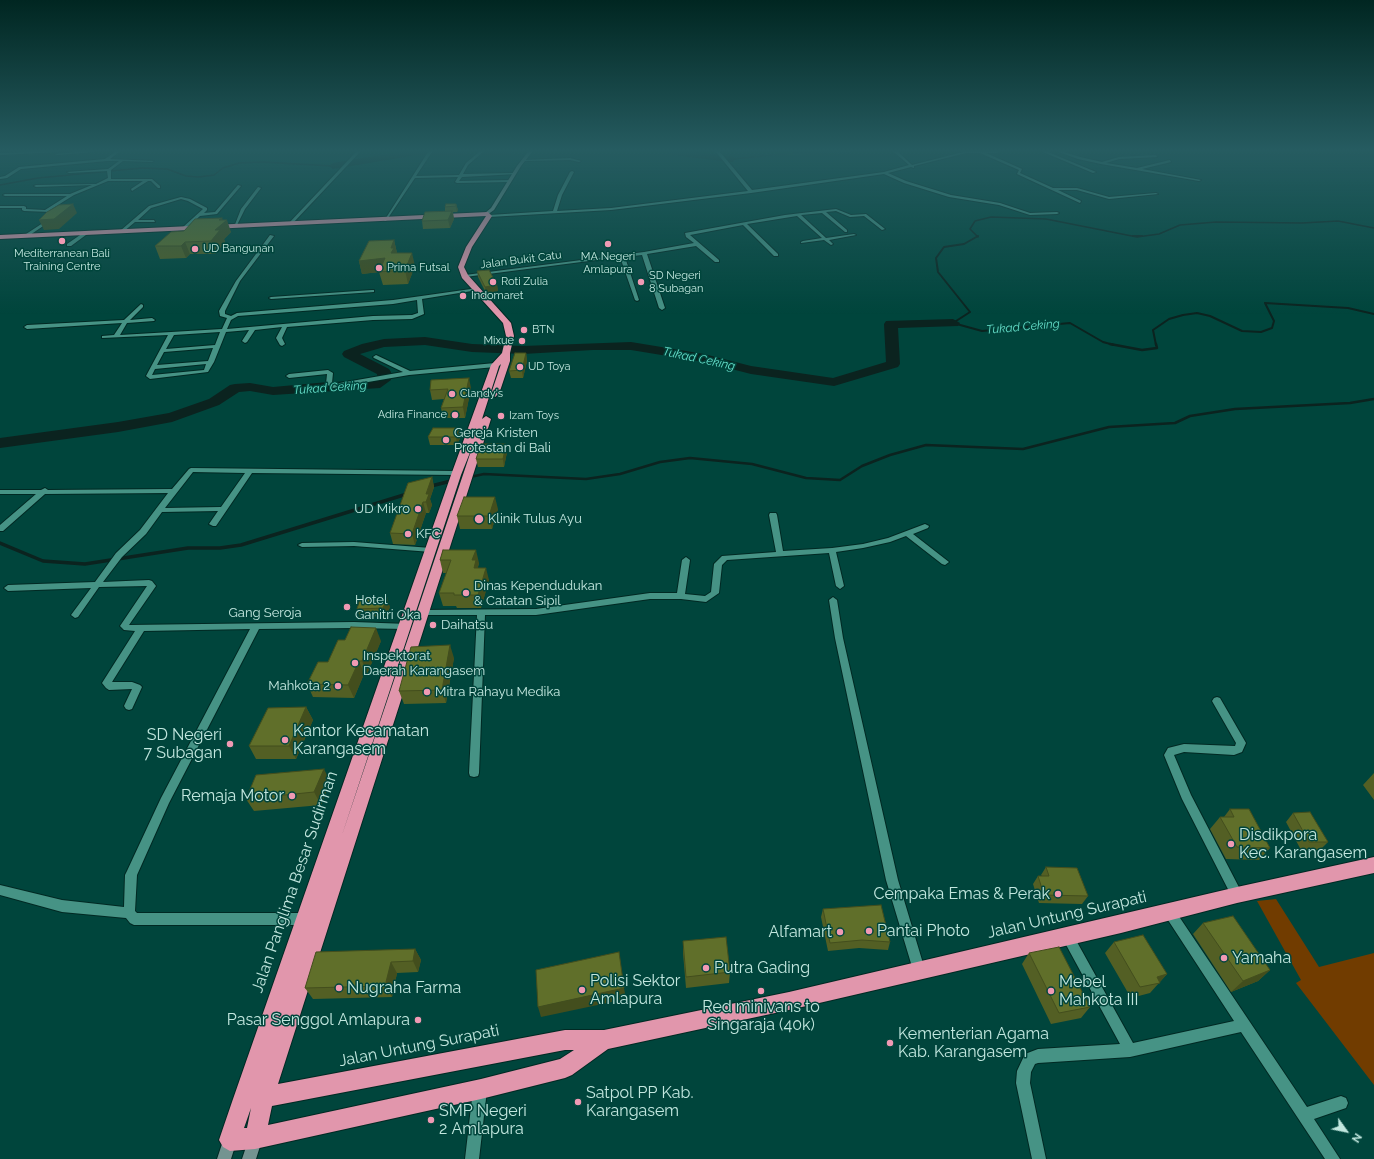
<!DOCTYPE html>
<style>
body{margin:0}
#map{position:relative;width:1374px;height:1159px;overflow:hidden;background:#00453c;font-family:Raleway,sans-serif}
canvas{display:block}
.north{position:absolute;left:1326px;top:1111px;width:40px;height:40px;-webkit-text-stroke:3px #00453c;paint-order:stroke;rotate:123deg;font-size:11px;font-weight:700;line-height:16px;text-align:center;color:#c2e7df}
.north::after{content:'';display:block;margin:auto;width:14px;height:18px;background:#c2e7df;clip-path:polygon(50% 0,100% 100%,50% 72%,0 100%)}
</style>
<div id="map">
<canvas width="1374" height="1159"></canvas>
<div class="north">N</div>
</div>
<script>
const ctx = document.querySelector('canvas').getContext('2d');
ctx.lineJoin = 'round';
function fillPath(path, color) {
  ctx.fillStyle = color;
  ctx.fill(path, 'evenodd');
}
function poly(rows) {
  const path = new Path2D();
  for (const r of rows) {
    path.moveTo(r[0], r[1]);
    for (let i = 2; i < r.length; i += 2) path.lineTo(r[i], r[i + 1]);
  }
  return path;
}
function stroke(path, color, width, dash) {
  ctx.strokeStyle = color;
  ctx.lineWidth = width;
  ctx.lineCap = dash ? 'butt' : 'round';
  ctx.setLineDash(dash || []);
  ctx.stroke(path);
}
function label(font, color, halo, rows, align = 'center') {
  ctx.font = font + ' Raleway,sans-serif';
  ctx.lineWidth = 3;
  ctx.setLineDash([]);
  ctx.textBaseline = 'middle';
  ctx.strokeStyle = halo;
  ctx.fillStyle = color;
  for (const [text, x, y, turn = 0] of rows) {
    ctx.save();
    ctx.translate(x, y);
    ctx.rotate((+turn || 0) * Math.PI / 180);
    ctx.textAlign = isNaN(turn) ? turn : align;
    if (halo) ctx.strokeText(text, 0, 0);
    ctx.fillText(text, 0, 0);
    ctx.restore();
  }
}
const green = poly([
 [1276,899,1319,967,1374,953,1374,1085,1296,983,1301,980,1257,901]
]);
const streamFar3 = poly([
 [732,159,781,154,851,152],
 [0,185,38,178,142,168,167,169,186,176,198,177,214,175,223,168,239,163,262,162,333,166],
 [978,237,970,229,975,221,991,217,1046,219,1137,237,1159,234,1180,225,1216,222,1302,223,1338,221,1374,228]
]);
const streamFar2 = poly([
 [1133,236,1142,236],
 [953,323,970,312,938,272,936,258,944,247,964,244,978,236],
 [953,323,982,331,1070,323,1103,342,1114,345],
 [1156,345,1153,330,1169,319,1183,315,1197,313,1210,316,1242,331,1261,332,1272,328,1274,321,1265,303,1348,308,1374,314]
]);
const streamFar1 = poly([
 [1110,344,1142,350,1157,348,1156,344],
 [447,482,484,474,586,479,620,474,660,462,690,458,752,464,806,478,840,480,862,466,890,455,926,445,1023,449,1109,427,1175,423,1190,416,1235,409,1350,403,1374,399]
]);
const stream = poly([
 [431,486,451,481],
 [0,543,43,561,85,564,188,548,220,548,241,545,407,494]
]);
const river = poly([
 [400,152,467,152,463,155,416,155,333,169,329,166,333,163,400,152],
 [481,152,514,152,510,155,485,155,481,152],
 [668,152,692,152,732,156,736,159,732,162,672,155,668,152],
 [953,319,960,323,958,326,898,328,900,364,898,367,834,386,751,374,704,362,631,350,593,350,523,354,472,352,425,345,384,347,360,354,389,369,391,372,391,380,380,388,273,395,250,391,239,392,219,405,172,422,118,432,0,448,0,438,118,422,169,413,209,399,230,385,235,384,250,383,273,387,328,382,372,381,377,378,377,374,344,357,342,354,344,351,362,344,384,339,425,337,472,344,523,346,631,342,704,354,751,366,833,378,886,362,884,324,886,321,953,319]
]);
const street = poly([
 [32,152,58,152,0,155,0,153,32,152],
 [77,152,94,152,57,155,55,154,77,152],
 [115,152,119,152,110,159,154,161,152,162,123,161,111,170,111,179,152,179,160,186,160,188,158,188,151,181,148,181,132,191,131,189,143,181,108,181,74,195,50,210,51,212,24,211,22,210,22,208,0,208,0,206,24,206,26,207,26,209,45,210,67,196,5,196,3,195,5,194,70,194,92,185,36,187,34,186,36,185,96,184,108,178,107,171,69,173,67,172,108,169,119,161,107,161,21,169,7,178,0,179,0,177,5,176,19,167,105,159,115,152],
 [356,152,360,152,292,224,290,224,290,222,356,152],
 [428,152,432,152,416,176,459,175,466,163,479,152,483,152,468,165,463,174,514,173,516,174,462,177,459,181,511,180,510,182,457,183,455,182,458,177,415,178,386,221,384,221,428,152],
 [716,152,720,152,752,190,884,172,909,165,894,152,898,152,912,165,963,152,999,152,997,153,986,153,1022,169,1020,173,1053,188,1077,188,1109,197,1156,193,1158,194,1109,199,1077,190,1058,190,1081,201,1080,203,1017,174,1019,170,980,153,966,153,914,166,914,168,911,167,888,173,906,181,951,195,1000,203,1030,213,1057,212,1059,213,1057,214,1030,215,999,205,949,197,904,183,884,174,751,193,611,210,489,217,487,216,489,215,553,211,558,195,570,172,572,171,574,172,562,195,557,211,611,208,748,191,716,152],
 [1043,152,1048,152,1096,172,1093,173,1043,152],
 [1059,152,1064,152,1080,157,1102,162,1119,157,1156,155,1157,157,1119,159,1106,163,1137,168,1170,160,1171,162,1142,169,1201,180,1199,181,1101,164,1078,159,1059,152],
 [570,158,581,161,579,162,570,160,524,161,522,160,570,158],
 [238,185,241,186,217,214,200,216,185,229,182,228,203,209,188,201,181,199,151,208,138,220,154,220,155,222,135,222,123,232,120,231,149,206,181,197,190,199,207,208,207,210,204,213,215,212,238,185],
 [258,187,261,188,245,209,236,227,234,227,241,209,258,187],
 [836,209,851,215,866,214,885,229,882,230,864,216,850,217,836,211,826,212,847,230,847,232,845,232,822,213,801,215,826,238,854,234,856,235,829,240,833,244,831,245,824,240,801,243,801,242,803,241,822,238,797,216,747,224,778,254,778,256,774,256,743,225,690,235,719,260,719,262,715,262,696,246,647,254,665,308,662,310,659,308,642,255,625,257,639,300,637,301,635,300,620,257,465,277,463,276,465,275,644,252,694,243,686,237,685,233,785,215,836,209],
 [49,219,52,220,27,237,23,236,49,219],
 [86,231,90,232,71,246,67,246,67,244,86,231],
 [270,235,274,236,240,281,225,311,225,314,231,316,237,313,393,300,478,288,480,289,478,290,422,299,424,314,412,319,373,320,287,327,282,338,285,344,282,346,280,345,276,338,282,327,255,330,247,342,245,343,242,341,249,330,226,332,214,362,208,372,150,379,146,376,168,335,102,338,102,336,114,335,122,323,27,329,24,327,27,325,124,320,141,304,143,305,143,307,130,320,152,318,155,320,154,321,127,323,120,335,222,329,227,318,220,316,219,311,236,281,270,235],
 [417,300,418,313,412,315,373,316,227,329,231,320,238,316,393,304,417,300],
 [220,332,215,345,166,349,174,335,220,332],
 [213,348,208,361,157,365,164,352,213,348],
 [206,364,204,370,152,375,155,369,206,364],
 [372,290,374,290,374,292,271,299,269,298,271,297,372,290],
 [376,355,410,371,495,363,498,365,495,367,409,375,333,388,326,384,327,374,289,378,286,376,289,374,328,370,333,373,332,383,334,384,403,372,374,358,373,357,376,355],
 [191,468,457,471,460,473,457,475,252,473,216,526,213,526,209,524,218,511,162,512,146,534,122,557,103,582,149,580,152,581,156,586,129,625,354,622,408,624,409,626,408,628,405,629,354,628,259,629,169,803,137,875,135,911,137,913,304,913,308,915,310,919,308,923,304,925,134,925,130,923,126,918,62,912,0,895,0,885,62,900,124,907,125,875,127,871,161,798,250,629,144,631,112,682,132,682,140,685,142,687,132,709,129,710,126,709,124,706,132,689,109,690,106,688,102,683,135,631,124,630,120,626,147,586,99,587,78,617,75,618,71,615,91,588,8,591,4,588,8,585,95,582,116,553,140,530,168,493,45,494,3,531,0,531,0,525,36,494,0,494,0,490,41,490,45,488,48,490,172,489,189,469,191,468],
 [193,472,245,473,221,507,165,508,193,472],
 [770,513,776,513,777,515,783,551,832,548,863,544,888,538,925,524,929,526,928,528,913,534,949,562,945,565,942,564,906,536,890,542,863,548,836,552,844,586,840,589,836,586,829,553,727,560,722,565,719,593,706,602,681,599,650,599,536,615,485,615,479,773,478,776,474,777,470,776,469,773,477,615,423,615,420,614,419,612,420,610,536,609,650,593,677,593,682,560,686,557,690,560,685,594,705,596,711,592,714,564,722,556,776,552,769,515,770,513],
 [354,542,431,548,435,550,431,552,354,546,302,547,298,545,302,543,354,542],
 [833,597,837,600,843,638,898,880,925,970,923,974,919,976,915,974,913,970,886,880,835,638,829,600,833,597],
 [1217,697,1220,698,1246,743,1242,752,1234,755,1184,752,1174,755,1191,795,1243,895,1241,899,1237,900,1233,899,1182,799,1164,755,1168,748,1184,744,1235,746,1236,743,1212,701,1214,698,1217,697],
 [1170,907,1174,909,1307,1107,1341,1096,1346,1098,1348,1103,1346,1108,1314,1119,1340,1159,1325,1159,1241,1032,1130,1057,1038,1063,1035,1064,1031,1072,1030,1083,1046,1159,1032,1159,1016,1083,1017,1071,1025,1054,1038,1049,1120,1044,1064,941,1062,937,1064,933,1068,931,1072,933,1133,1043,1234,1021,1166,917,1164,913,1166,909,1170,907],
 [480,1083,485,1085,487,1090,479,1159,465,1159,473,1090,475,1085,480,1083]
]);
const secondary = poly([
 [528,152,532,152,521,166,494,210,487,215,485,215,485,213,491,208,517,166,528,152],
 [230,1133,235,1135,237,1140,231,1159,217,1159,225,1135,230,1133],
 [255,1133,260,1135,262,1140,256,1159,242,1159,250,1135,255,1133]
]);
const highway = poly([
 [488,212,492,216,472,247,464,267,468,275,511,323,514,336,510,353,510,361,499,394,495,397,491,394,501,364,499,366,482,419,486,416,491,419,278,1084,565,1030,604,1030,789,992,1237,887,1374,857,1374,873,1237,903,1121,933,789,1010,608,1049,572,1075,565,1078,481,1099,255,1149,230,1151,223,1147,219,1140,233,1099,451,475,491,365,502,353,506,336,503,323,462,278,458,267,466,247,486,216,0,239,0,235,488,212],
 [473,445,342,835,461,475,473,445],
 [565,1050,574,1050,560,1059,481,1079,268,1125,272,1106,565,1050],
 [251,1108,247,1128,244,1128,251,1108]
]);
const wall = poly([
 [456,204,458,210,457,212,453,212,454,219,450,228,423,229,422,221,445,211,445,207],
 [222,218,222,220,231,232,224,239,225,242,215,254,190,254,186,258,160,259,155,246],
 [394,240,397,253,415,266,408,284,383,285,379,272,362,274,359,261],
 [477,271,497,285,498,291,486,293,478,277],
 [526,353,527,361,523,378,511,378,509,371],
 [431,380,471,388,465,418,443,418,441,408,444,399,432,400,430,390],
 [461,436,457,445,430,445,428,437],
 [506,444,507,452,504,467,478,467,476,459],
 [432,477,434,487,430,499,432,505,429,513,426,513,415,545,393,544,390,533],
 [498,509,492,529,460,529,457,516],
 [443,550,479,563,478,567,478,568,489,580,481,608,457,608,456,606,443,606,439,593,447,573,443,573,440,560],
 [390,607,386,616,360,617,357,609],
 [381,641,367,674,364,674,354,698,313,697,307,684,328,662],
 [454,658,446,703,404,704,399,691],
 [306,707,313,720,296,759,256,759,249,746],
 [1374,773,1374,800,1363,785],
 [330,781,321,805,254,811,246,799],
 [1230,809,1270,848,1259,860,1226,859,1210,829,1220,817,1224,817],
 [1293,813,1328,842,1320,850,1301,850,1286,822],
 [1046,867,1088,896,1082,904,1039,903,1033,884,1038,876,1042,876,1041,875],
 [823,909,890,942,888,950,859,948,828,951,821,917],
 [1203,923,1270,970,1258,981,1231,992,1193,934],
 [683,941,730,972,729,983,686,988,683,953],
 [1114,942,1167,974,1150,993,1131,998,1105,953],
 [415,949,421,960,418,972,397,973,392,997,313,999,305,988],
 [1029,953,1090,1007,1081,1018,1051,1024,1022,964]
]);
const shadedWall = poly([
 [73,204,77,213,59,229,44,230,39,220],
 [456,204,458,210,457,212,456,206],
 [452,211,454,219,450,228,448,220],
 [222,218,224,223,227,220,231,232,224,239,225,242,215,254,211,241,219,220],
 [394,240,397,253,396,256,395,267,391,248],
 [185,242,190,254,186,258,181,246],
 [412,253,415,266,408,284,405,270],
 [385,258,379,272,362,274,359,261],
 [497,285,498,291,486,293,485,287],
 [526,353,527,361,523,378,522,370],
 [469,378,471,388,465,418,463,407],
 [459,428,461,436,457,445,456,437],
 [506,444,507,452,504,467,503,459],
 [432,477,434,487,430,499,432,505,429,513,426,502,426,494],
 [495,497,498,509,492,529,489,516],
 [423,502,426,513,415,545,412,534],
 [476,550,479,563,478,567,479,573,477,580,472,560],
 [486,568,489,580,481,608,478,595],
 [387,598,390,607,386,616,383,608],
 [376,628,381,641,367,674,362,661],
 [450,645,454,658,446,703,442,690],
 [359,661,364,674,354,698,348,685],
 [306,707,313,720,296,759,289,746],
 [324,769,330,781,321,805,314,792],
 [415,949,421,960,418,972,413,961],
 [391,962,397,973,392,997,385,986],
 [1270,970,1258,981,1231,992,1243,981],
 [1167,974,1159,983,1157,977],
 [624,988,626,999,541,1017,538,1007]
]);
const building = poly([
 [73,204,54,219,39,220,47,212,59,205,73,204],
 [446,204,456,204,456,206,445,207,446,204],
 [452,211,448,220,422,221,425,212,452,211],
 [222,218,219,220,227,220,215,230,220,230,211,241,185,242,181,246,155,246,171,232,184,231,195,219,222,218],
 [394,240,391,248,394,248,391,253,412,253,405,270,379,272,385,258,359,261,369,241,394,240],
 [489,270,497,285,485,287,477,271,489,270],
 [515,353,526,353,522,370,509,371,515,353],
 [469,378,463,407,441,408,448,389,430,390,431,380,469,378],
 [433,428,459,428,456,437,428,437,433,428],
 [481,444,506,444,503,459,476,459,481,444],
 [432,477,426,494,429,494,426,502,423,502,412,534,390,533,408,483,432,477],
 [464,497,495,497,489,516,457,516,464,497],
 [443,550,476,550,472,560,476,560,474,568,486,568,478,595,454,595,454,593,439,593,451,560,440,560,443,550],
 [387,598,383,608,357,609,360,599,387,598],
 [351,627,376,628,362,661,359,661,348,685,307,684,318,662,328,662,338,640,345,640,351,627],
 [450,645,442,690,399,691,411,647,450,645],
 [306,707,289,746,249,746,268,708,306,707],
 [324,769,314,792,246,799,256,775,324,769],
 [1230,809,1249,809,1270,848,1237,847,1220,817,1234,817,1230,809],
 [1310,812,1328,842,1309,842,1293,813,1310,812],
 [1046,867,1077,868,1088,896,1044,895,1038,876,1049,876,1046,867],
 [881,905,890,942,862,940,830,943,823,909,881,905],
 [1233,916,1270,970,1243,981,1203,923,1233,916],
 [1143,935,1167,974,1157,977,1160,983,1140,987,1114,942,1143,935],
 [726,937,730,972,686,977,683,941,726,937],
 [1059,947,1090,1007,1059,1013,1029,953,1059,947],
 [415,949,413,961,391,962,385,986,305,988,316,952,415,949],
 [619,952,624,988,538,1007,536,970,619,952]
]);
const markers = [
 [62,241,4,"#f09ab4"],
 [608,244,4,"#f09ab4"],
 [195,249,4,"#f09ab4"],
 [379,268,4,"#f09ab4"],
 [493,282,4,"#f09ab4"],
 [641,282,4,"#f09ab4"],
 [463,296,4,"#f09ab4"],
 [524,330,4,"#f09ab4"],
 [522,341,4,"#f09ab4"],
 [520,367,4,"#f09ab4"],
 [452,394,4,"#f09ab4"],
 [455,415,4,"#f09ab4"],
 [501,416,4,"#f09ab4"],
 [446,440,4,"#f09ab4"],
 [418,509,4,"#f09ab4"],
 [479,519,5,"#f09ab4"],
 [408,534,4,"#f09ab4"],
 [466,593,4,"#f09ab4"],
 [347,607,4,"#f09ab4"],
 [433,625,4,"#f09ab4"],
 [355,663,4,"#f09ab4"],
 [338,686,4,"#f09ab4"],
 [427,692,4,"#f09ab4"],
 [285,740,4,"#f09ab4"],
 [230,744,4,"#f09ab4"],
 [292,796,4,"#f09ab4"],
 [1231,844,4,"#f09ab4"],
 [1058,894,4,"#f09ab4"],
 [869,931,4,"#f09ab4"],
 [840,932,4,"#f09ab4"],
 [1224,958,4,"#f09ab4"],
 [706,968,4,"#f09ab4"],
 [339,988,4,"#f09ab4"],
 [582,990,4,"#f09ab4"],
 [761,991,4,"#f09ab4"],
 [1051,991,4,"#f09ab4"],
 [418,1020,4,"#f09ab4"],
 [890,1043,4,"#f09ab4"],
 [578,1102,4,"#f09ab4"],
 [431,1120,4,"#f09ab4"]
];
const farPoinames = [
 ["UD Bangunan",203,249],
 ["Mediterranean Bali",62,254,"center"],
 ["Training Centre",62,267,"center"],
 ["MA Negeri",608,257,"center"],
 ["Amlapura",608,270,"center"],
 ["Prima Futsal",387,268],
 ["SD Negeri",649,276],
 ["8 Subagan",649,289],
 ["Roti Zulia",501,282],
 ["Indomaret",471,296],
 ["BTN",532,330],
 ["Mixue",514,341,"right"],
 ["UD Toya",528,367],
 ["Clandy's",460,394],
 ["Adira Finance",447,415,"right"],
 ["Izam Toys",509,416]
];
const farStreetnames = [
 ["Jalan Bukit Catu",521,260,-7]
];
const farWaternames = [
 ["Tukad Ceking",1023,327,-5],
 ["Tukad Ceking",699,359,12],
 ["Tukad Ceking",330,388,-4]
];
const poiNames = [
 ["Gereja Kristen",454,433],
 ["Protestan di Bali",454,448],
 ["UD Mikro",410,509,"right"],
 ["Klinik Tulus Ayu",488,519],
 ["KFC",416,534],
 ["Dinas Kependudukan",474,586],
 ["& Catatan Sipil",474,601],
 ["Hotel",355,600],
 ["Ganitri Oka",355,615],
 ["Daihatsu",441,625],
 ["Inspektorat",363,656],
 ["Daerah Karangasem",363,671],
 ["Mahkota 2",330,686,"right"],
 ["Mitra Rahayu Medika",435,692]
];
const streetNames = [
 ["Gang Seroja",265,613]
];
const nearPoinames = [
 ["Kantor Kecamatan",293,731],
 ["Karangasem",293,749],
 ["SD Negeri",222,735,"right"],
 ["7 Subagan",222,753,"right"],
 ["Remaja Motor",284,796,"right"],
 ["Disdikpora",1239,835],
 ["Kec. Karangasem",1239,853],
 ["Cempaka Emas & Perak",1050,894,"right"],
 ["Pantai Photo",877,931],
 ["Alfamart",832,932,"right"],
 ["Yamaha",1232,958],
 ["Putra Gading",714,968],
 ["Polisi Sektor",590,981],
 ["Amlapura",590,999],
 ["Mebel",1059,982],
 ["Mahkota III",1059,1000],
 ["Nugraha Farma",347,988],
 ["Red minivans to",761,1007,"center"],
 ["Singaraja (40k)",761,1025,"center"],
 ["Pasar Senggol Amlapura",410,1020,"right"],
 ["Kementerian Agama",898,1034],
 ["Kab. Karangasem",898,1052],
 ["Satpol PP Kab.",586,1093],
 ["Karangasem",586,1111],
 ["SMP Negeri",439,1111],
 ["2 Amlapura",439,1129]
];
const nearStreetnames = [
 ["Jalan Panglima Besar Sudirman",295,882,-71],
 ["Jalan Untung Surapati",1067,915,-13],
 ["Jalan Untung Surapati",419,1046,-11]
];
fillPath(green, '#713c00');
stroke(streamFar3, '#0b231f', 1.5);
stroke(streamFar2, '#0b231f', 2);
stroke(streamFar1, '#0b231f', 2.5);
stroke(stream, '#0b231f', 3.5);
fillPath(river, '#0b231f');
stroke(street, '#002923', 2);
stroke(secondary, '#002923', 2);
stroke(highway, '#002923', 2);
fillPath(street, '#469385');
fillPath(secondary, '#749491');
fillPath(highway, '#e196ac');
fillPath(wall, '#535f24');
fillPath(shadedWall, '#434e1d');
fillPath(building, '#606f2a');
stroke(building, '#434e1d', 1);
const sky = ctx.createLinearGradient(0, 0, 0, 314);
sky.addColorStop(0, '#002621');
sky.addColorStop(0.48, '#265c61');
sky.addColorStop(1, '#265c6100');
ctx.fillStyle = sky;
ctx.fillRect(0, 0, 1374, 314);
for (const [x, y, r, color] of markers) {
  const dot = new Path2D();
  dot.arc(x, y, r, 0, 2 * Math.PI);
  ctx.fillStyle = color;
  ctx.fill(dot);
  stroke(dot, '#00453c', 1.5);
}
label('11px', '#c2e7df', '#00453c', farPoinames, 'left');
label('11px', '#c2e7df', '#00453c', farStreetnames);
label('italic 12px', '#65dec9', '#00453c', farWaternames);
label('13px', '#c2e7df', '#00453c', poiNames, 'left');
label('13px', '#c2e7df', '#00453c', streetNames);
label('16px', '#c2e7df', '#00453c', nearPoinames, 'left');
label('16px', '#c2e7df', '#00453c', nearStreetnames);
</script>
